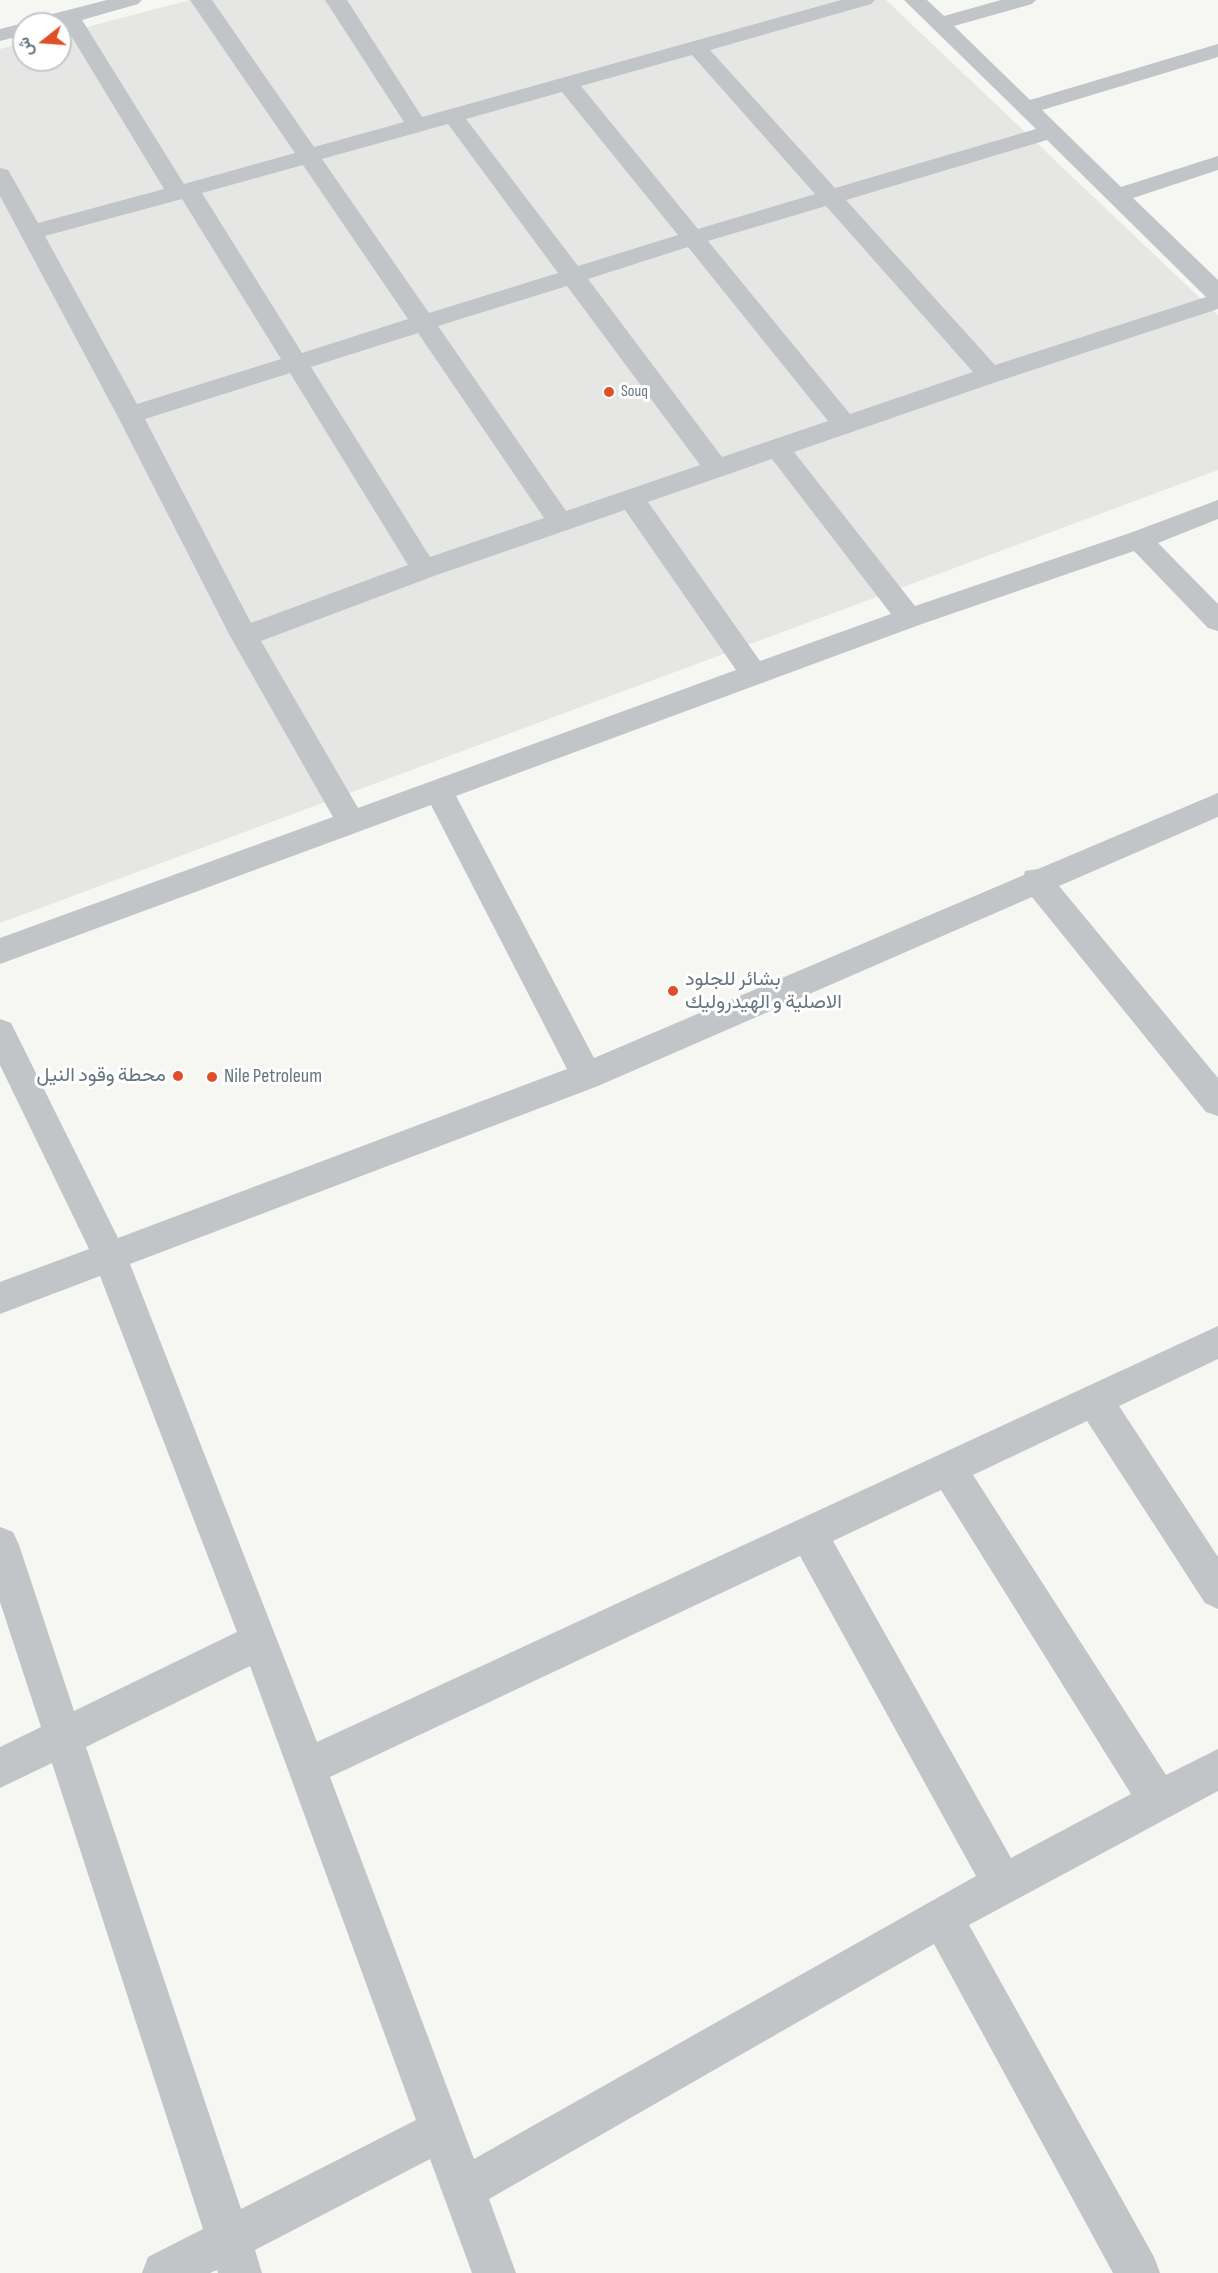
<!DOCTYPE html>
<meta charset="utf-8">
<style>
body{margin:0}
#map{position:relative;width:1218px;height:2273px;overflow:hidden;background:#f6f6f2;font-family:"Sofia Sans Condensed",Vazirmatn,sans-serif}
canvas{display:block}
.north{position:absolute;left:12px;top:12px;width:60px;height:60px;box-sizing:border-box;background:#fff;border:2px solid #c1c8cd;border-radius:50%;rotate:253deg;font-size:16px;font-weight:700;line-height:24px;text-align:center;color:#657682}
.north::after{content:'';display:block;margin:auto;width:21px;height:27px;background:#df5028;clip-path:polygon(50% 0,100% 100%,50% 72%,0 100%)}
</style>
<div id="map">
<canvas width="1218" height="2273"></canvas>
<div class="north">ش</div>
</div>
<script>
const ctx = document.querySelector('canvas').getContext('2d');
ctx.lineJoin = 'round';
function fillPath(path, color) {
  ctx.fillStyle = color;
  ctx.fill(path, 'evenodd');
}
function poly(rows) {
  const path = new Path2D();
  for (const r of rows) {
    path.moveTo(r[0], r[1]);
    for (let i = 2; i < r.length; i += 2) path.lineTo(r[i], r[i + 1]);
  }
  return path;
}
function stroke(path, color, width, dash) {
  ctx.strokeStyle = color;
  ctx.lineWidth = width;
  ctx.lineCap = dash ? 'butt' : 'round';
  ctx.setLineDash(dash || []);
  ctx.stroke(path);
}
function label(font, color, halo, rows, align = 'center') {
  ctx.font = font + ' "Sofia Sans Condensed",Vazirmatn,sans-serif';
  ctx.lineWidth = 6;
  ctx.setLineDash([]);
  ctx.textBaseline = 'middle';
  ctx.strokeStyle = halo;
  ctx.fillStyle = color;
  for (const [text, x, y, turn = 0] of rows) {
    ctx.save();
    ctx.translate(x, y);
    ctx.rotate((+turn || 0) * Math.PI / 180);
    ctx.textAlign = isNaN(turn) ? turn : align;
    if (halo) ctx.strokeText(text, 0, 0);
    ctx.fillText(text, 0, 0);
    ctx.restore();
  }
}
const built = poly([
 [190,0,886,0,1218,315,1218,470,0,923,0,49,24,43,24,60,60,60,60,34]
]);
const minor = poly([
 [107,0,142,0,138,4,82,20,184,184,295,153,190,0,212,0,314,147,404,122,325,0,347,0,422,117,841,0,875,0,871,4,710,50,835,188,1036,129,904,0,927,0,944,16,1001,0,1036,0,1032,4,954,26,1030,100,1218,44,1218,57,1042,110,1121,187,1218,156,1218,170,1133,198,1218,280,1218,309,999,381,794,452,915,606,1130,533,1218,500,1218,519,1158,543,1218,604,1218,631,1208,628,1134,551,919,625,456,796,594,1058,1024,875,1025,871,1038,869,1218,793,1218,817,1059,886,1218,1078,1218,1116,1206,1112,1032,897,598,1086,130,1264,317,1742,1218,1326,1218,1359,1119,1406,1218,1557,1218,1609,1205,1603,1087,1421,973,1475,1166,1775,1218,1749,1218,1791,969,1925,1154,2257,1160,2273,1113,2273,934,1944,489,2199,516,2273,472,2273,430,2159,255,2250,262,2273,218,2273,217,2270,210,2273,142,2273,148,2257,203,2229,52,1763,0,1788,0,1747,41,1727,0,1602,0,1527,13,1532,19,1545,74,1711,237,1632,100,1276,0,1314,0,1282,89,1249,0,1065,0,1019,11,1023,118,1238,567,1069,431,805,0,964,0,938,333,817,230,636,117,415,0,196,0,168,8,170,11,175,38,223,164,189,64,24,30,24,33,19,107,0],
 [692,55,815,194,698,229,581,86,692,55],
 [562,92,678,235,578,266,466,119,562,92],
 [448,124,558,273,429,313,322,159,448,124],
 [1047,140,1206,297,995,365,846,200,1047,140],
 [303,165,408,319,302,353,202,193,303,165],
 [182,199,281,359,137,404,45,236,182,199],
 [826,206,973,372,850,414,708,241,826,206],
 [688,247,828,421,722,457,588,279,688,247],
 [567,286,700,465,566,511,438,326,567,286],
 [418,333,544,518,430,557,311,367,418,333],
 [290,373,408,565,251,623,145,419,290,373],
 [772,459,891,614,760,661,648,502,772,459],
 [625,510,736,670,358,808,261,641,434,576,625,510],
 [941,1490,1131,1794,1011,1858,833,1541,941,1490],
 [800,1556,976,1876,474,2159,330,1777,800,1556],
 [250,1666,416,2120,241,2209,86,1747,250,1666],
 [24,23,30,24,24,24,24,35,0,41,0,29,24,23]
]);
const markers = [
 [609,392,6,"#df5028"],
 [673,991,6,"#df5028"],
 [178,1076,6,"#df5028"],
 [212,1077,6,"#df5028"]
];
const farPoinames = [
 ["Souq",621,392]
];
const poiNames = [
 ["بشائر للجلود",685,980],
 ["الاصلية و الهيدروليك",685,1003],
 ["محطة وقود النيل",166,1076,"right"],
 ["Nile Petroleum",224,1077]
];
fillPath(built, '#e6e7e5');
fillPath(minor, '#c1c5c8');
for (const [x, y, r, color] of markers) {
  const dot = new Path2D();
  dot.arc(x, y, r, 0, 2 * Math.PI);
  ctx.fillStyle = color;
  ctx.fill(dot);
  stroke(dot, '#fff', 2);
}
label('16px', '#657682', '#fff', farPoinames, 'left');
label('20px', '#657682', '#fff', poiNames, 'left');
</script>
